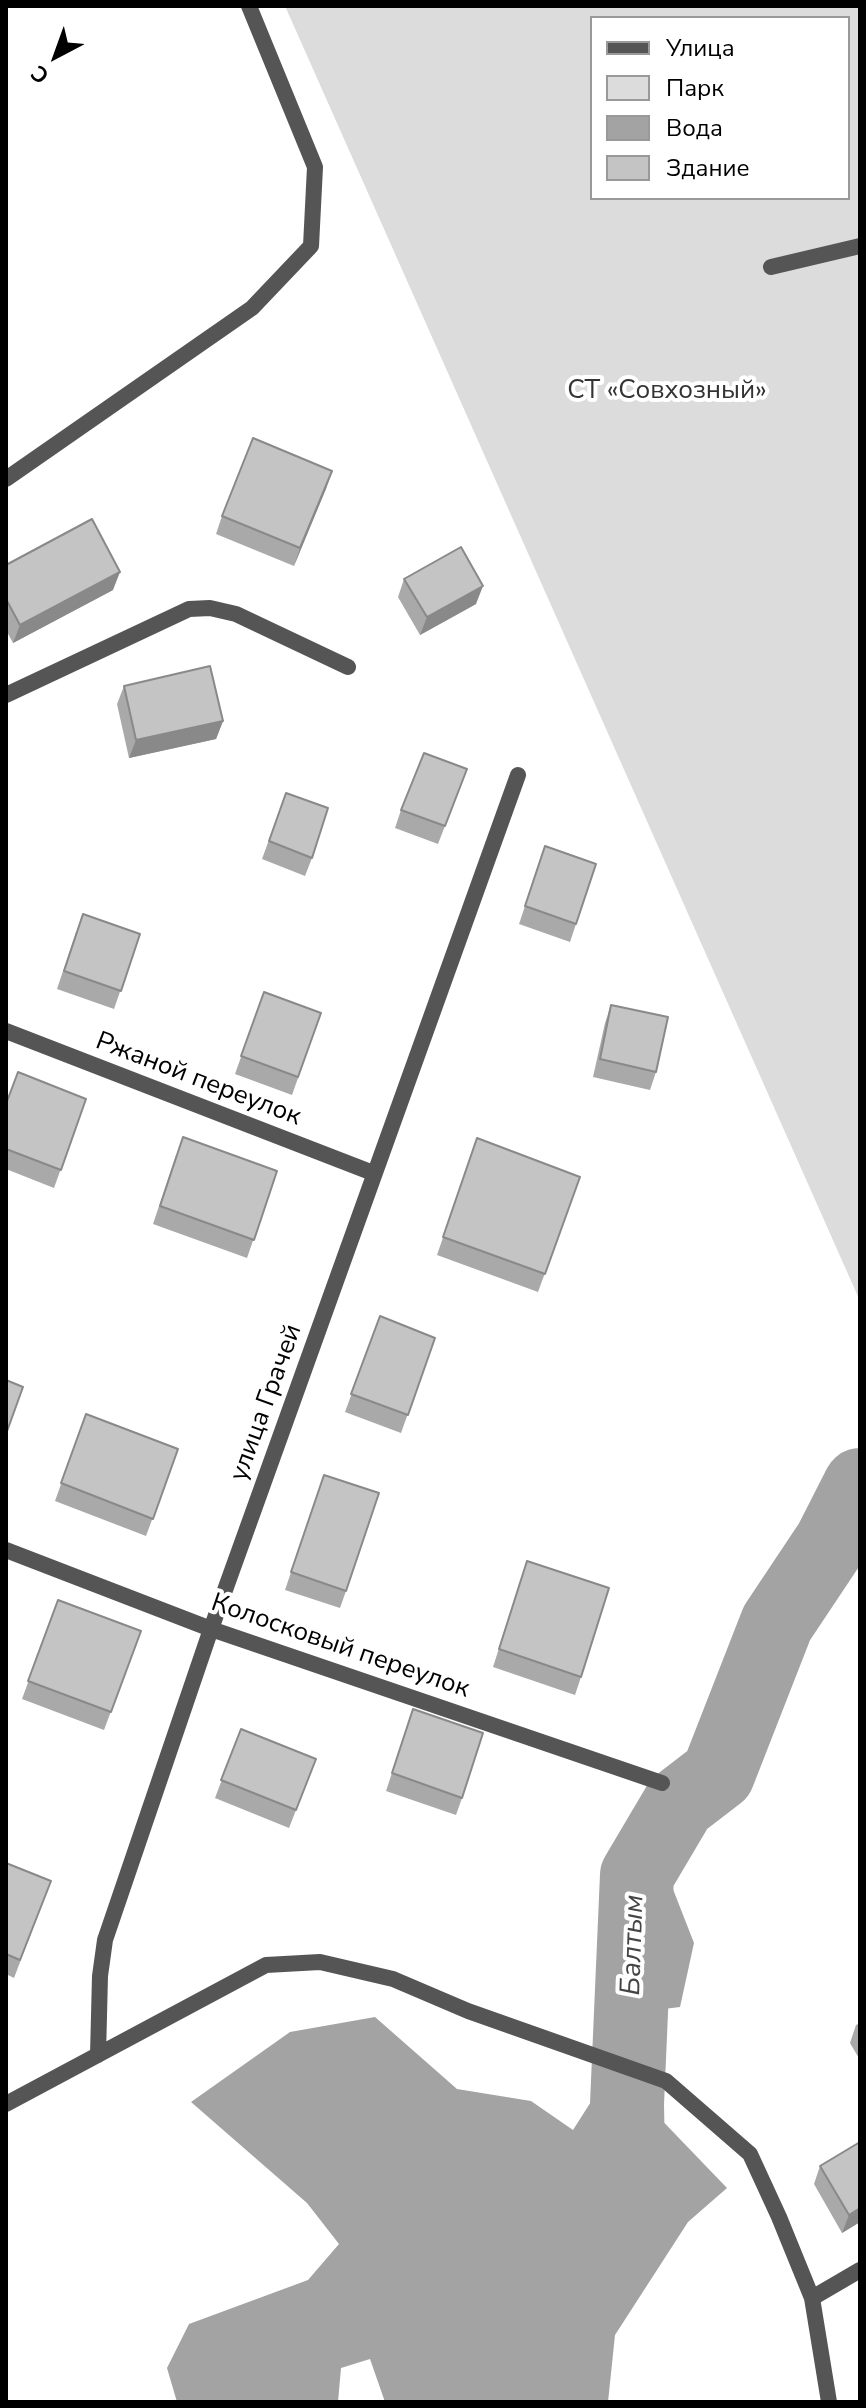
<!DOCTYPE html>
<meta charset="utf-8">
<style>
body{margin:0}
#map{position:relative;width:866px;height:2408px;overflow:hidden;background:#fff;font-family:"Nunito Sans",sans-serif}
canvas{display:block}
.frame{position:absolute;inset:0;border:8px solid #000;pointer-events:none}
.legend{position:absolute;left:590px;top:16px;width:260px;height:184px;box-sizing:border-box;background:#fff;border:2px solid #999;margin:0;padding:10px 14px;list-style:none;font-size:24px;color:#000}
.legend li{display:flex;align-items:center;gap:16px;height:40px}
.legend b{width:40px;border:2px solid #999}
.north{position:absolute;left:16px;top:16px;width:80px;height:80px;-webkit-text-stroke:6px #fff;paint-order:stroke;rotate:221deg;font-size:22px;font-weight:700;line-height:32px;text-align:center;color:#000}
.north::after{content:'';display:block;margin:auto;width:28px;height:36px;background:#000;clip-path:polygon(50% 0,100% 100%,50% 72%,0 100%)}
</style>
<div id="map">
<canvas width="866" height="2408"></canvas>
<div class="frame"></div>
<ul class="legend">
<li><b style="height:10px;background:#555"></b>Улица</li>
<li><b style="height:22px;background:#dcdcdc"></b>Парк</li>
<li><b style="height:22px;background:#a3a3a3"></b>Вода</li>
<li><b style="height:22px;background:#c4c4c4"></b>Здание</li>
</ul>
<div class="north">С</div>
</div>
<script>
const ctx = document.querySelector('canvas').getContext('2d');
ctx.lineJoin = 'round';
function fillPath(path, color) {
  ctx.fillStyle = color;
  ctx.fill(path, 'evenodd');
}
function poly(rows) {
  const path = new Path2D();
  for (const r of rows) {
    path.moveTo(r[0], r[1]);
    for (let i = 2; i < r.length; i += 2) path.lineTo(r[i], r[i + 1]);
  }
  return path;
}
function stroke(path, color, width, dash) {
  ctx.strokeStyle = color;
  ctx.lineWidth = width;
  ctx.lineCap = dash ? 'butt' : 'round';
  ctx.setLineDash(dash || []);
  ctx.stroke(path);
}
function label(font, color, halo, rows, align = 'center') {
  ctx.font = font + ' "Nunito Sans",sans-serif';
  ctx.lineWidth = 8;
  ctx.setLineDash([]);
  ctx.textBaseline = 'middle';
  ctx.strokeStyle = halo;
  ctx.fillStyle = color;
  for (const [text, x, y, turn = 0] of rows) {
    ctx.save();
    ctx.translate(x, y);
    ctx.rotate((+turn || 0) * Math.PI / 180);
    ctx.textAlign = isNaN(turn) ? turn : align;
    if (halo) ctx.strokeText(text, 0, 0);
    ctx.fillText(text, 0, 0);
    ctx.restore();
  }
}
const green = poly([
 [285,6,860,6,860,1301],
 [592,18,848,18,848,198,592,198]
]);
const water = poly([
 [605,1870,669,1879,694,1943,680,2007,615,2015,602,1961],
 [375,2017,457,2089,531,2101,573,2130,594,2097,651,2109,727,2188,688,2222,615,2335,608,2402,385,2402,370,2359,341,2368,338,2402,177,2402,167,2368,189,2324,308,2280,339,2244,307,2203,191,2102,290,2032]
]);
const river = poly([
 [629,2207,627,2104,637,1875,679,1804,718,1774,777,1623,831,1542,860,1485]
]);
const service = poly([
 [771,267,860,246]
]);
const minor = poly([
 [6,479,252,308,311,246,315,167,249,6],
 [6,695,189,609,210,608,236,614,348,667],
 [6,1031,373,1173],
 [6,1550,211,1629,662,1783],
 [98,2055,100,1976,105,1940,211,1629,518,775],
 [6,2104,266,1965,320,1962,393,1979,468,2011,666,2081,750,2154,779,2217,812,2298,829,2402],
 [812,2298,860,2270]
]);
const wall = poly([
 [332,471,294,566,216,534,222,516],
 [6,565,113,590,13,643,6,630],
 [404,579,476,604,420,635,398,597],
 [124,686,223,721,216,739,129,758,117,704],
 [467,769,438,844,395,828,401,810],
 [286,793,312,858,305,876,262,859],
 [545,846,576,924,570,942,519,924],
 [76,932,140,934,114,1009,57,989],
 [264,992,321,1013,292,1095,235,1074],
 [611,1005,656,1072,650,1090,593,1077,605,1023],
 [86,1099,54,1188,6,1169,6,1104],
 [477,1138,580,1177,538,1292,437,1255],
 [176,1155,277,1171,247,1258,153,1224],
 [380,1316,435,1338,401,1433,345,1412],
 [86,1414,178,1449,146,1536,55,1501],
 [324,1475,346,1591,340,1608,285,1590],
 [527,1561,581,1677,575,1695,493,1667],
 [58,1600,141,1631,104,1730,22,1699],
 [413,1709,462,1798,456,1815,386,1791],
 [241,1729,316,1759,289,1828,215,1798],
 [6,1863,51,1881,14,1978,6,1974],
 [860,2023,860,2060,850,2043,856,2025],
 [860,2142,860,2222,842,2233,814,2184,820,2166]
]);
const shadedWall = poly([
 [332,471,326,489,294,566,300,548],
 [120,572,113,590,13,643,20,625],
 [483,586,476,604,420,635,427,617],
 [223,721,216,739,129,758,136,740],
 [860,2208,860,2222,842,2233,849,2215]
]);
const building = poly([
 [253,438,332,471,300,548,222,516,253,438],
 [92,519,120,572,20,625,6,599,6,565,92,519],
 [461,547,483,586,427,617,404,579,461,547],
 [210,666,223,721,136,740,124,686,210,666],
 [424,753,467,769,445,826,401,810,424,753],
 [286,793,328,808,312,858,269,841,286,793],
 [545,846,596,864,576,924,525,906,545,846],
 [83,914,140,934,121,991,64,971,83,914],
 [264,992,321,1013,298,1077,241,1056,264,992],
 [611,1005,668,1017,656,1072,600,1059,611,1005],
 [18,1072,86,1099,61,1170,6,1149,6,1104,18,1072],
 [183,1137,277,1171,254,1240,160,1206,183,1137],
 [477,1138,580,1177,545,1274,443,1237,477,1138],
 [380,1316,435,1338,408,1415,351,1394,380,1316],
 [6,1380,23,1387,6,1434,6,1380],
 [86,1414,178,1449,153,1519,61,1483,86,1414],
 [324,1475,379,1493,346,1591,291,1572,324,1475],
 [527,1561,609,1588,581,1677,499,1649,527,1561],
 [58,1600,141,1631,111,1712,28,1681,58,1600],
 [413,1709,483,1733,462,1798,392,1773,413,1709],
 [241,1729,316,1759,296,1810,221,1780,241,1729],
 [6,1863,51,1881,20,1960,6,1954,6,1863],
 [860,2142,860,2208,849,2215,820,2166,860,2142]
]);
const parkNames = [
 ["СТ «Совхозный»",667,392]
];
const streetNames = [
 ["Ржаной переулок",198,1080,21],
 ["улица Грачей",267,1403,-70],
 ["Колосковый переулок",340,1647,19]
];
const waterNames = [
 ["Балтым",634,1945,-88]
];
fillPath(green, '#dcdcdc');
fillPath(water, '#a3a3a3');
stroke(river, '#a3a3a3', 74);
stroke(service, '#555', 16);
stroke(minor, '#555', 16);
fillPath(wall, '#a9a9a9');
fillPath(shadedWall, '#898989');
fillPath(building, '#c4c4c4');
stroke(building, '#898989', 2);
label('26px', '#333', '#fff', parkNames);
label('26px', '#000', '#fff', streetNames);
label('italic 28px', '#444', '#fff', waterNames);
</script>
